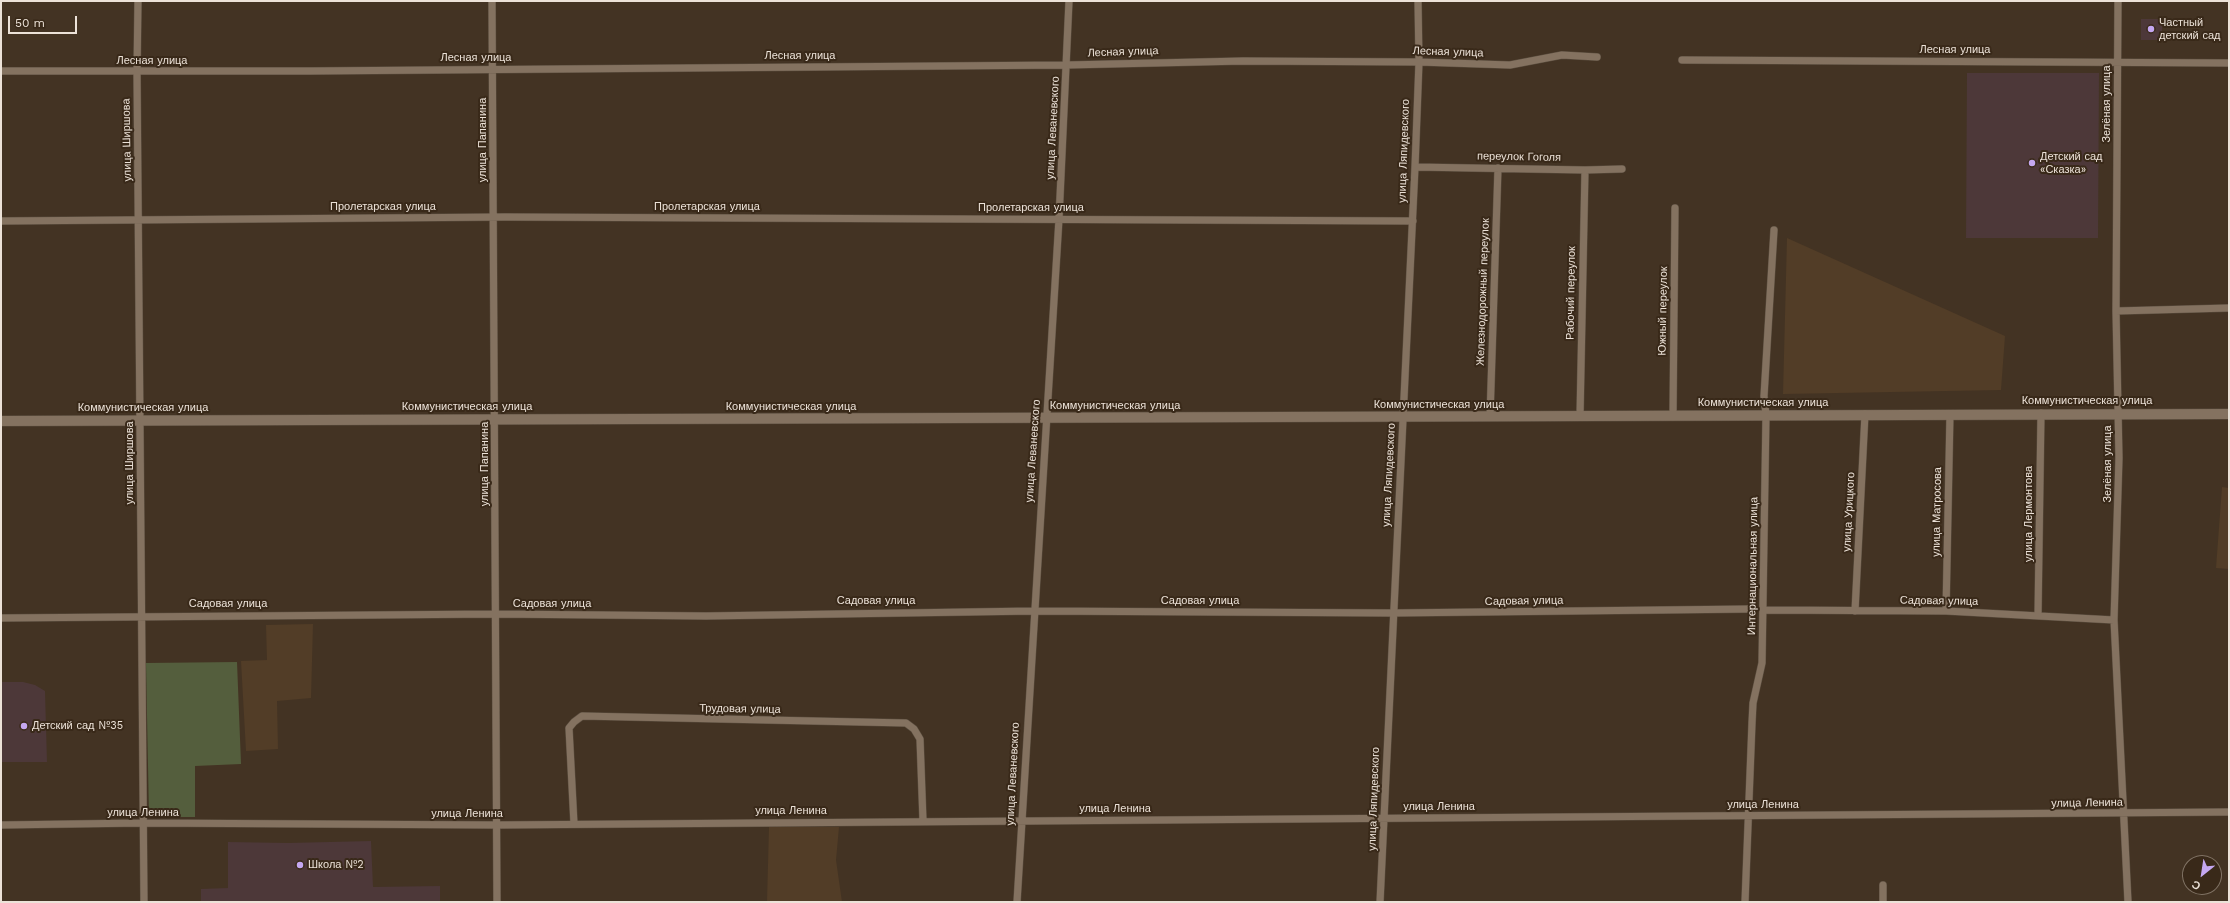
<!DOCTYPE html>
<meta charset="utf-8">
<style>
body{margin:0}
#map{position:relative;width:2230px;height:903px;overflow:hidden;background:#433323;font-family:"Work Sans",sans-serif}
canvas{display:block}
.frame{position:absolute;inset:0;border:2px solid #ece2d8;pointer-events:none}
.north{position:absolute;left:2182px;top:855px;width:40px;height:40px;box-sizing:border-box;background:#392919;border:1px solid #817365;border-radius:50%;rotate:210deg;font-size:11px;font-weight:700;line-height:16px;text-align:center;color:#ece2d8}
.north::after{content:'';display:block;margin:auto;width:14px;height:18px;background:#c5a7f1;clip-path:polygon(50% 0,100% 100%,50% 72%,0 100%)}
.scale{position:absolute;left:8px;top:16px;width:69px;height:18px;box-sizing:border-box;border:2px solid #ece2d8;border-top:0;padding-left:5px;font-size:12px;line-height:14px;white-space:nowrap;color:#ece2d8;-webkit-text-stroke:3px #392919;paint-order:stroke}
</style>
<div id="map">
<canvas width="2230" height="903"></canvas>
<div class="frame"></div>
<div class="north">С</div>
<div class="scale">50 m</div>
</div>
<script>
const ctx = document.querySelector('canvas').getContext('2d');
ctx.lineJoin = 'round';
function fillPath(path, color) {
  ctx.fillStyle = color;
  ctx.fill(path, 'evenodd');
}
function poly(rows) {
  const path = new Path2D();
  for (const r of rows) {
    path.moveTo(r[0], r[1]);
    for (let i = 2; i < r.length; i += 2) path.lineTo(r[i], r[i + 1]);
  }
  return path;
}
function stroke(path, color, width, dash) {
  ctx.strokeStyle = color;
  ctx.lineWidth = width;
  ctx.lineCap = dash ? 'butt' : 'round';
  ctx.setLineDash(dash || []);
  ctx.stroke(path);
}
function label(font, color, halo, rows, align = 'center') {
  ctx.font = font + ' "Work Sans",sans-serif';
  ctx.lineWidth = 4;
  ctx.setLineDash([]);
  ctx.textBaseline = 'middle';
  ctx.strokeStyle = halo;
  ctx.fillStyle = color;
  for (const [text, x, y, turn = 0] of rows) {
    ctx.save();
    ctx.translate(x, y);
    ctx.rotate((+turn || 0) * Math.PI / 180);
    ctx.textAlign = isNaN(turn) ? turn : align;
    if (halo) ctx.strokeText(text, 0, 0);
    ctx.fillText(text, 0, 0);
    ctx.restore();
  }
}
const built = poly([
 [1787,238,2005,336,2001,390,1783,394],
 [2222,487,2229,488,2229,569,2216,568],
 [313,624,311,698,277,701,278,749,246,751,241,661,267,660,266,625],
 [769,827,839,827,836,860,842,902,767,902]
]);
const education = poly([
 [2141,19,2162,19,2162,40,2141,40],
 [1967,73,2099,73,2098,238,1966,238],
 [1,682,23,682,35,685,45,691,47,762,1,762],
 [371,841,373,887,440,886,440,902,201,902,201,889,228,888,228,842,288,843]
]);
const green = poly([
 [237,662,241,764,195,766,195,817,149,817,146,663]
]);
const street = poly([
 [138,1,137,72,144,902],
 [492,1,497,902],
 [2118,1,2116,311,2119,458,2114,620,2128,902],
 [1682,60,2229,63],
 [1,71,311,71,1067,65,1243,61,1419,62,1510,65,1562,55,1597,57],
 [1415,167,1585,170,1622,169],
 [1,221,505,217,1413,221],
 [2116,311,2229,308],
 [1673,415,1675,208],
 [1580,416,1585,170],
 [1490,417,1498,168],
 [1763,610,1946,611,2114,620],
 [1855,611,1865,414],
 [1946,611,1950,414],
 [2038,615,2041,413],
 [1,618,496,614,706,616,1034,611,1393,613,1751,609],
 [574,824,569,728,574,722,582,716,906,723,914,729,920,739,923,821],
 [1,825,142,823,497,825,2229,812],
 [1017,902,1059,219,1069,1],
 [1380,902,1415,167,1419,62,1418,1],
 [1745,902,1752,723,1753,703,1762,663,1766,415,1764,396,1774,230],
 [1883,902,1883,885]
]);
const secondary = poly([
 [1,421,2229,414]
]);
const markers = [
 [2151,29,4,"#c5a7f1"],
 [2032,163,4,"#c5a7f1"],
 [24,726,4,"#c5a7f1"],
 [300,865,4,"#c5a7f1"]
];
const poiNames = [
 ["Частный",2159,23],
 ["детский сад",2159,36],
 ["Детский сад",2040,157],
 ["«Сказка»",2040,170],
 ["Детский сад №35",32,726],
 ["Школа №2",308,865]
];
const streetNames = [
 ["Лесная улица",1955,50],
 ["Лесная улица",1123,52,-2],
 ["Лесная улица",1448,52,2],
 ["Лесная улица",800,56],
 ["Лесная улица",476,58],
 ["Лесная улица",152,61],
 ["Зелёная улица",2107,104,-90],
 ["улица Леваневского",1053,128,-87],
 ["улица Ширшова",127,140,-91],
 ["улица Папанина",483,140,-90],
 ["улица Ляпидевского",1404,151,-88],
 ["переулок Гоголя",1519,157,1],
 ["Пролетарская улица",383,207],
 ["Пролетарская улица",707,207],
 ["Пролетарская улица",1031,208],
 ["Железнодорожный переулок",1483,292,-88],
 ["Рабочий переулок",1571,293,-89],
 ["Южный переулок",1663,311,-89],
 ["Коммунистическая улица",2087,401],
 ["Коммунистическая улица",1763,403],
 ["Коммунистическая улица",1439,405],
 ["Коммунистическая улица",1115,406],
 ["Коммунистическая улица",467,407],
 ["Коммунистическая улица",791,407],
 ["Коммунистическая улица",143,408],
 ["улица Леваневского",1033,451,-86],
 ["улица Ширшова",130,463,-90],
 ["улица Папанина",485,464,-90],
 ["Зелёная улица",2108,464,-90],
 ["улица Ляпидевского",1389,475,-87],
 ["улица Урицкого",1849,512,-87],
 ["улица Матросова",1937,512,-89],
 ["улица Лермонтова",2029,514,-90],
 ["Интернациональная улица",1753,566,-89],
 ["Садовая улица",876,601],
 ["Садовая улица",1200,601],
 ["Садовая улица",1524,601,-1],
 ["Садовая улица",1939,601,1],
 ["Садовая улица",228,604],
 ["Садовая улица",552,604],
 ["Трудовая улица",740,709,1],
 ["улица Леваневского",1013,774,-87],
 ["улица Ляпидевского",1374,799,-88],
 ["улица Ленина",2087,803,-1],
 ["улица Ленина",1763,805],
 ["улица Ленина",1439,807],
 ["улица Ленина",1115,809],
 ["улица Ленина",791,811],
 ["улица Ленина",143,813],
 ["улица Ленина",467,814]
];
fillPath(built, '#523d27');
fillPath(education, '#4d3839');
fillPath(green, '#545e3d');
stroke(street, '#5c4f40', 8);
stroke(secondary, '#5c4f40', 11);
stroke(street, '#847260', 7);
stroke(secondary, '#847260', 10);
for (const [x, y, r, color] of markers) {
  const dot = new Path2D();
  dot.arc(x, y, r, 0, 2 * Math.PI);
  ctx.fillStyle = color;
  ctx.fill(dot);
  stroke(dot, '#392919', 1.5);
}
label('11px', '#ece2d8', '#392919', poiNames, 'left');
label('11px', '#ece2d8', '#392919', streetNames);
</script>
